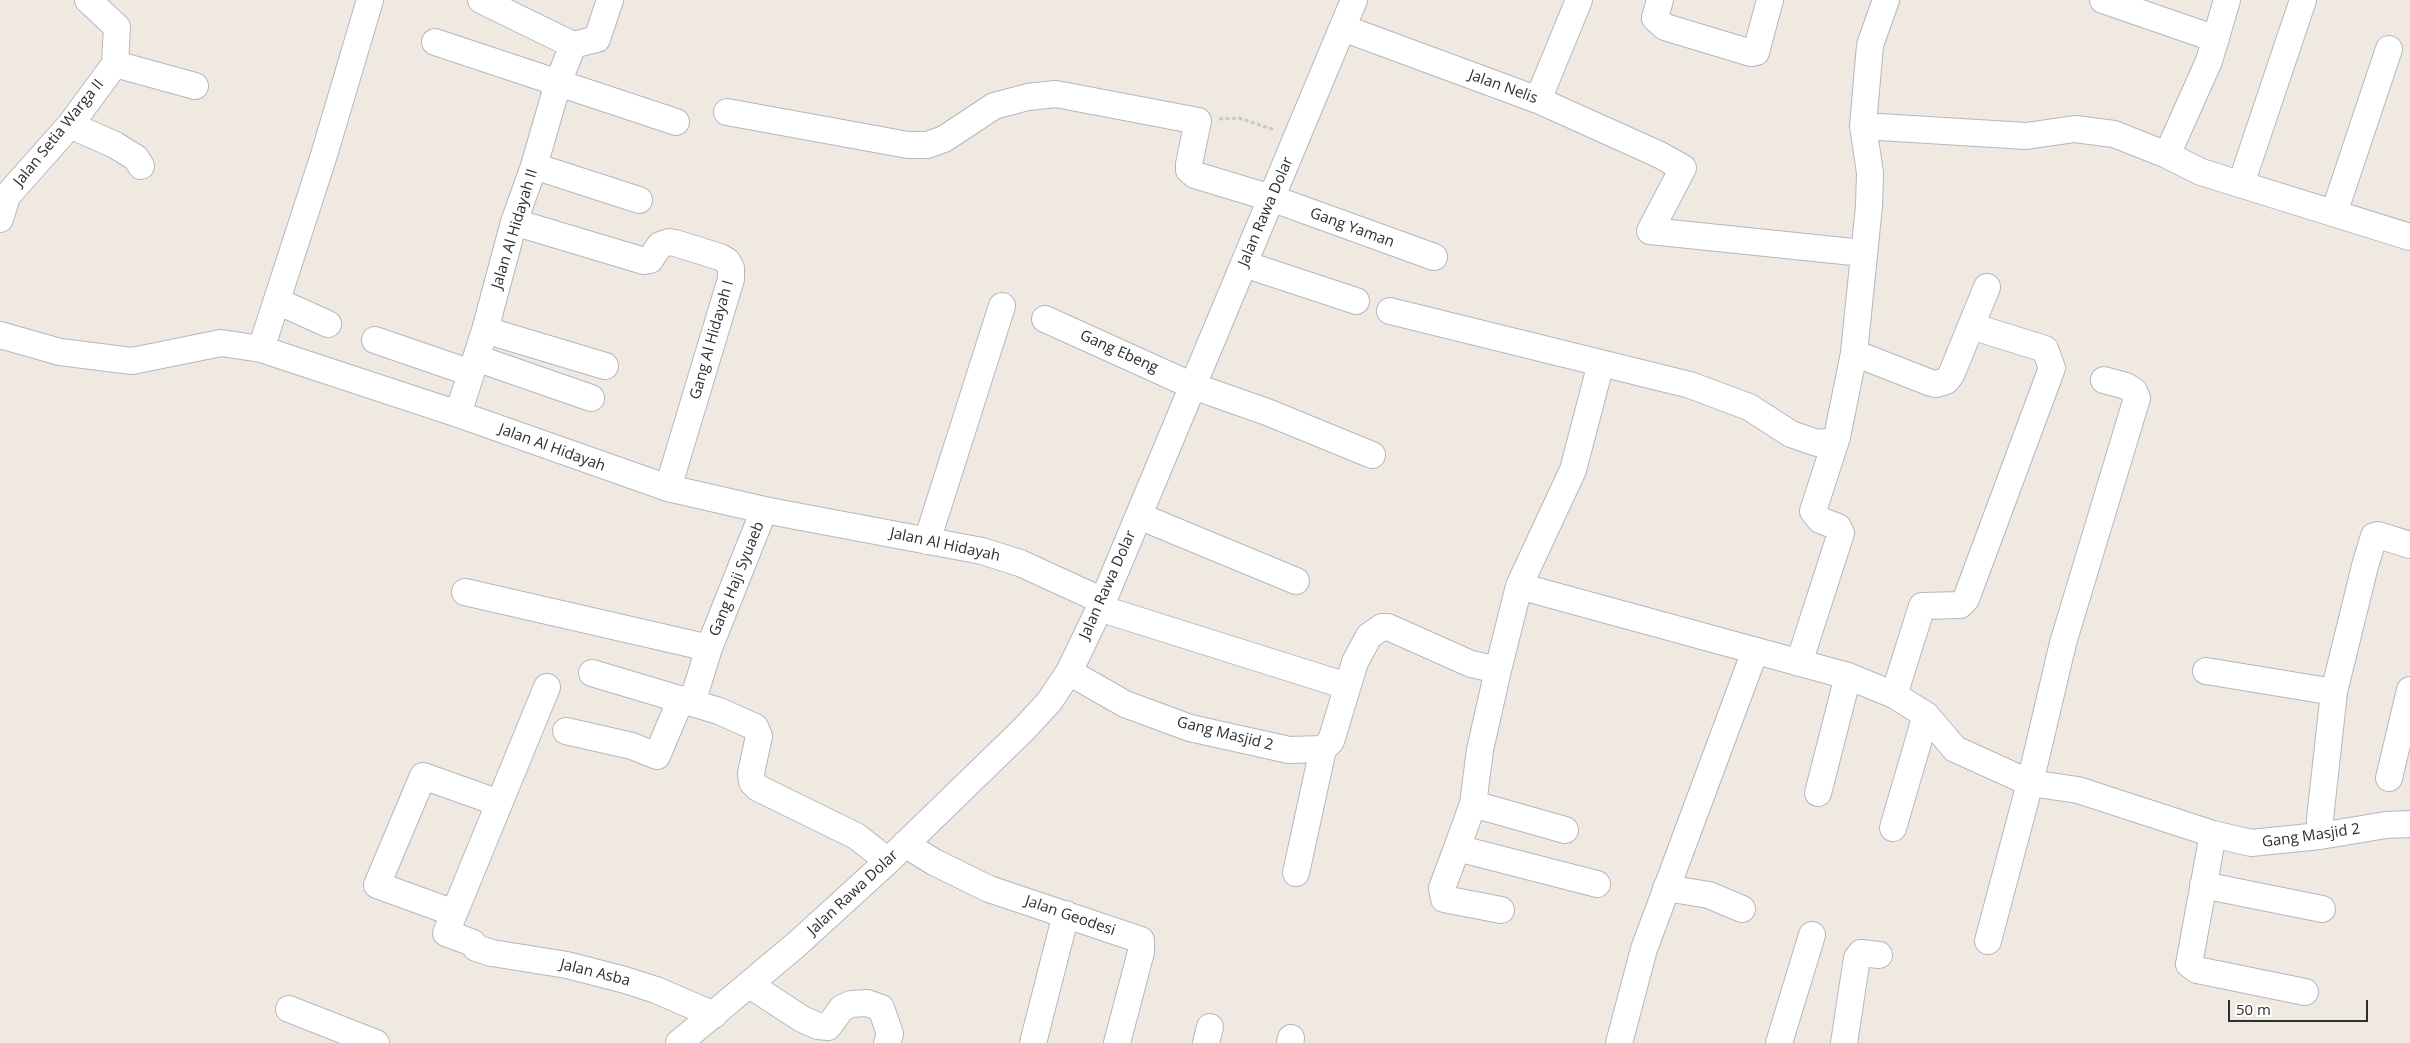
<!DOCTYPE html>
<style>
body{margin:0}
#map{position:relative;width:2410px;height:1043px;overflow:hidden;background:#efe9e1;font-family:"Open Sans",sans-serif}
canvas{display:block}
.scale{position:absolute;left:2228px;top:1000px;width:140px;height:22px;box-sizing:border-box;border:2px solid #2e2e2e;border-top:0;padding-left:6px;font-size:15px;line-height:18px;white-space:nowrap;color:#2e2e2e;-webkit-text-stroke:4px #fff;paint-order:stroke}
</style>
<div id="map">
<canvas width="2410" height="1043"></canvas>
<div class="scale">50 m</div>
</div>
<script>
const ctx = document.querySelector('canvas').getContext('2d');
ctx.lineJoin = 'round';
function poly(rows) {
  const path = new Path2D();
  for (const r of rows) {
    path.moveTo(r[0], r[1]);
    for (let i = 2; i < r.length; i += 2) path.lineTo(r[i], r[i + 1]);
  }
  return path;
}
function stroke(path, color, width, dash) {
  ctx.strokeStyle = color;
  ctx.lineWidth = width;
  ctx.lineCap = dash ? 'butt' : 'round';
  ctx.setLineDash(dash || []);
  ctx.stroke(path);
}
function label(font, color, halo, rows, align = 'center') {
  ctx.font = font + ' "Open Sans",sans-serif';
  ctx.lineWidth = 5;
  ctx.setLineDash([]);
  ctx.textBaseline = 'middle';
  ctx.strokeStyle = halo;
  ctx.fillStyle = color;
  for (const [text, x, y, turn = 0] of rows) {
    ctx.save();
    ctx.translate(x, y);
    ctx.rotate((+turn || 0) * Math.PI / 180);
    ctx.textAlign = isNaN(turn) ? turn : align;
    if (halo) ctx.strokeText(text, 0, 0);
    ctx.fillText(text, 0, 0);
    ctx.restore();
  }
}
const path = poly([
 [1219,119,1239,118,1275,130]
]);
const minor = poly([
 [481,0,573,45,597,39,610,0],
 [1660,0,1655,18,1665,27,1751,53,1756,52,1770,0],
 [2103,0,2216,39],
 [1343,28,1538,100,1660,155,1683,168,1650,231,1863,253],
 [435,42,676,122],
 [115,64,195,86],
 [1538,100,1579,0],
 [727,112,908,145,927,145,944,139,994,106,1028,97,1056,94,1198,121,1189,164,1189,170,1195,175,1271,198,1434,257],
 [70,125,115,145,136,158,141,166],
 [1863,126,2026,136,2075,129,2114,134,2167,155,2201,172,2410,237],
 [2167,155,2209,61,2227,0],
 [534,166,639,200],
 [2241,184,2303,0],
 [2334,213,2389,49],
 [0,219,7,196,70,125,115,64,117,27,88,0],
 [514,222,644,261,650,260,660,245,669,242,675,243,720,257,727,261,731,268,731,279,668,488],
 [1244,264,1356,301],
 [277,301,328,324],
 [1390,311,1690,385,1749,407,1791,434,1817,443,1835,441],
 [1045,319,1193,386,1267,412,1372,455],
 [485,330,605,366],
 [0,335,60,352,132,361,221,343,261,349,458,414,668,488,764,510,982,551,1020,563,1103,601],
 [375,340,471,373],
 [261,349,324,155,370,0],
 [1854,353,1931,383,1936,384,1946,381,1951,375,1987,287],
 [476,358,591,398],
 [458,414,485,330,514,222,534,166,558,83,573,45],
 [1139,516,1296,581],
 [927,541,1002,306],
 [1519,586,1848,676,1894,695,1926,715,1955,749,2030,783,2078,790,2213,834,2251,843,2320,836,2386,825,2410,824],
 [465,592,709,648],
 [1099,608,1347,686],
 [1799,663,1841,533,1838,527,1820,520,1813,511,1837,437,1854,353,1869,206,1870,173,1863,126,1870,45,1886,0],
 [1498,670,1480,750,1473,804,1457,848,1597,884],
 [2206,671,2334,692,2320,819,2320,836],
 [1069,672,1125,704,1190,728,1289,750,1323,749,1331,741,1355,662,1369,636,1382,627,1388,627,1471,664,1498,670,1519,586,1573,470,1601,363],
 [592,673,719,711,755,727,759,736,751,773,752,782,758,788,856,836,888,861],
 [547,687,446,933,473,943,476,948,492,953,567,965,625,980,656,990,714,1015],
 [2334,692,2365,566,2374,536,2378,535,2410,545],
 [1894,695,1922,606,1960,605,1966,599,2052,368,2045,349,1971,326],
 [692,703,709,648,764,510],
 [566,731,632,746,657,756,681,699],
 [2389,778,2410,690],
 [1818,793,1848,676],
 [1473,804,1565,830],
 [1893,828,1926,715],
 [2213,834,2189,964,2197,970,2305,992],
 [905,844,934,862,989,889,1141,940,1141,952,1117,1043],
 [1457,848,1442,888,1444,899,1501,910],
 [1296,873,1323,749],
 [2203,885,2322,909],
 [1666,888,1709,895,1742,909],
 [454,913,377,885,423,776,499,803],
 [1988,941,2030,783,2063,643,2137,398,2134,391,2126,386,2104,380],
 [750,985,802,1019,818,1026,828,1027,842,1008,851,1004,867,1003,881,1008,890,1034,887,1043],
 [289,1009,376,1043],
 [679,1043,797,944,888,861,1023,730,1049,702,1069,672,1103,601,1354,0],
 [1033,1043,1066,914],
 [1206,1043,1210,1027],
 [1290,1043,1291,1038],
 [1619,1043,1644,949,1755,651],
 [1779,1043,1812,935],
 [1844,1043,1857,958,1861,953,1879,955]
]);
const streetNames = [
 ["Jalan Nelis",1503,87,20],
 ["Jalan Setia Warga II",59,133,-51],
 ["Jalan Rawa Dolar",1266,212,-67],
 ["Gang Yaman",1352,228,20],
 ["Jalan Al Hidayah II",515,229,-73],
 ["Gang Al Hidayah I",712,340,-74],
 ["Gang Ebeng",1119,352,24],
 ["Jalan Al Hidayah",552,448,20],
 ["Jalan Al Hidayah",945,545,12],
 ["Gang Haji Syuaeb",737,579,-68],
 ["Jalan Rawa Dolar",1108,585,-66],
 ["Gang Masjid 2",1225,734,14],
 ["Gang Masjid 2",2311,836,-8],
 ["Jalan Rawa Dolar",853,893,-43],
 ["Jalan Geodesi",1070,916,19],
 ["Jalan Asba",595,973,14]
];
stroke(minor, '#b4b7c1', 28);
stroke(path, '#c9c9c9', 3, [4, 2.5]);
stroke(minor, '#fff', 26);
label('15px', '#2e2e2e', '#fff', streetNames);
</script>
